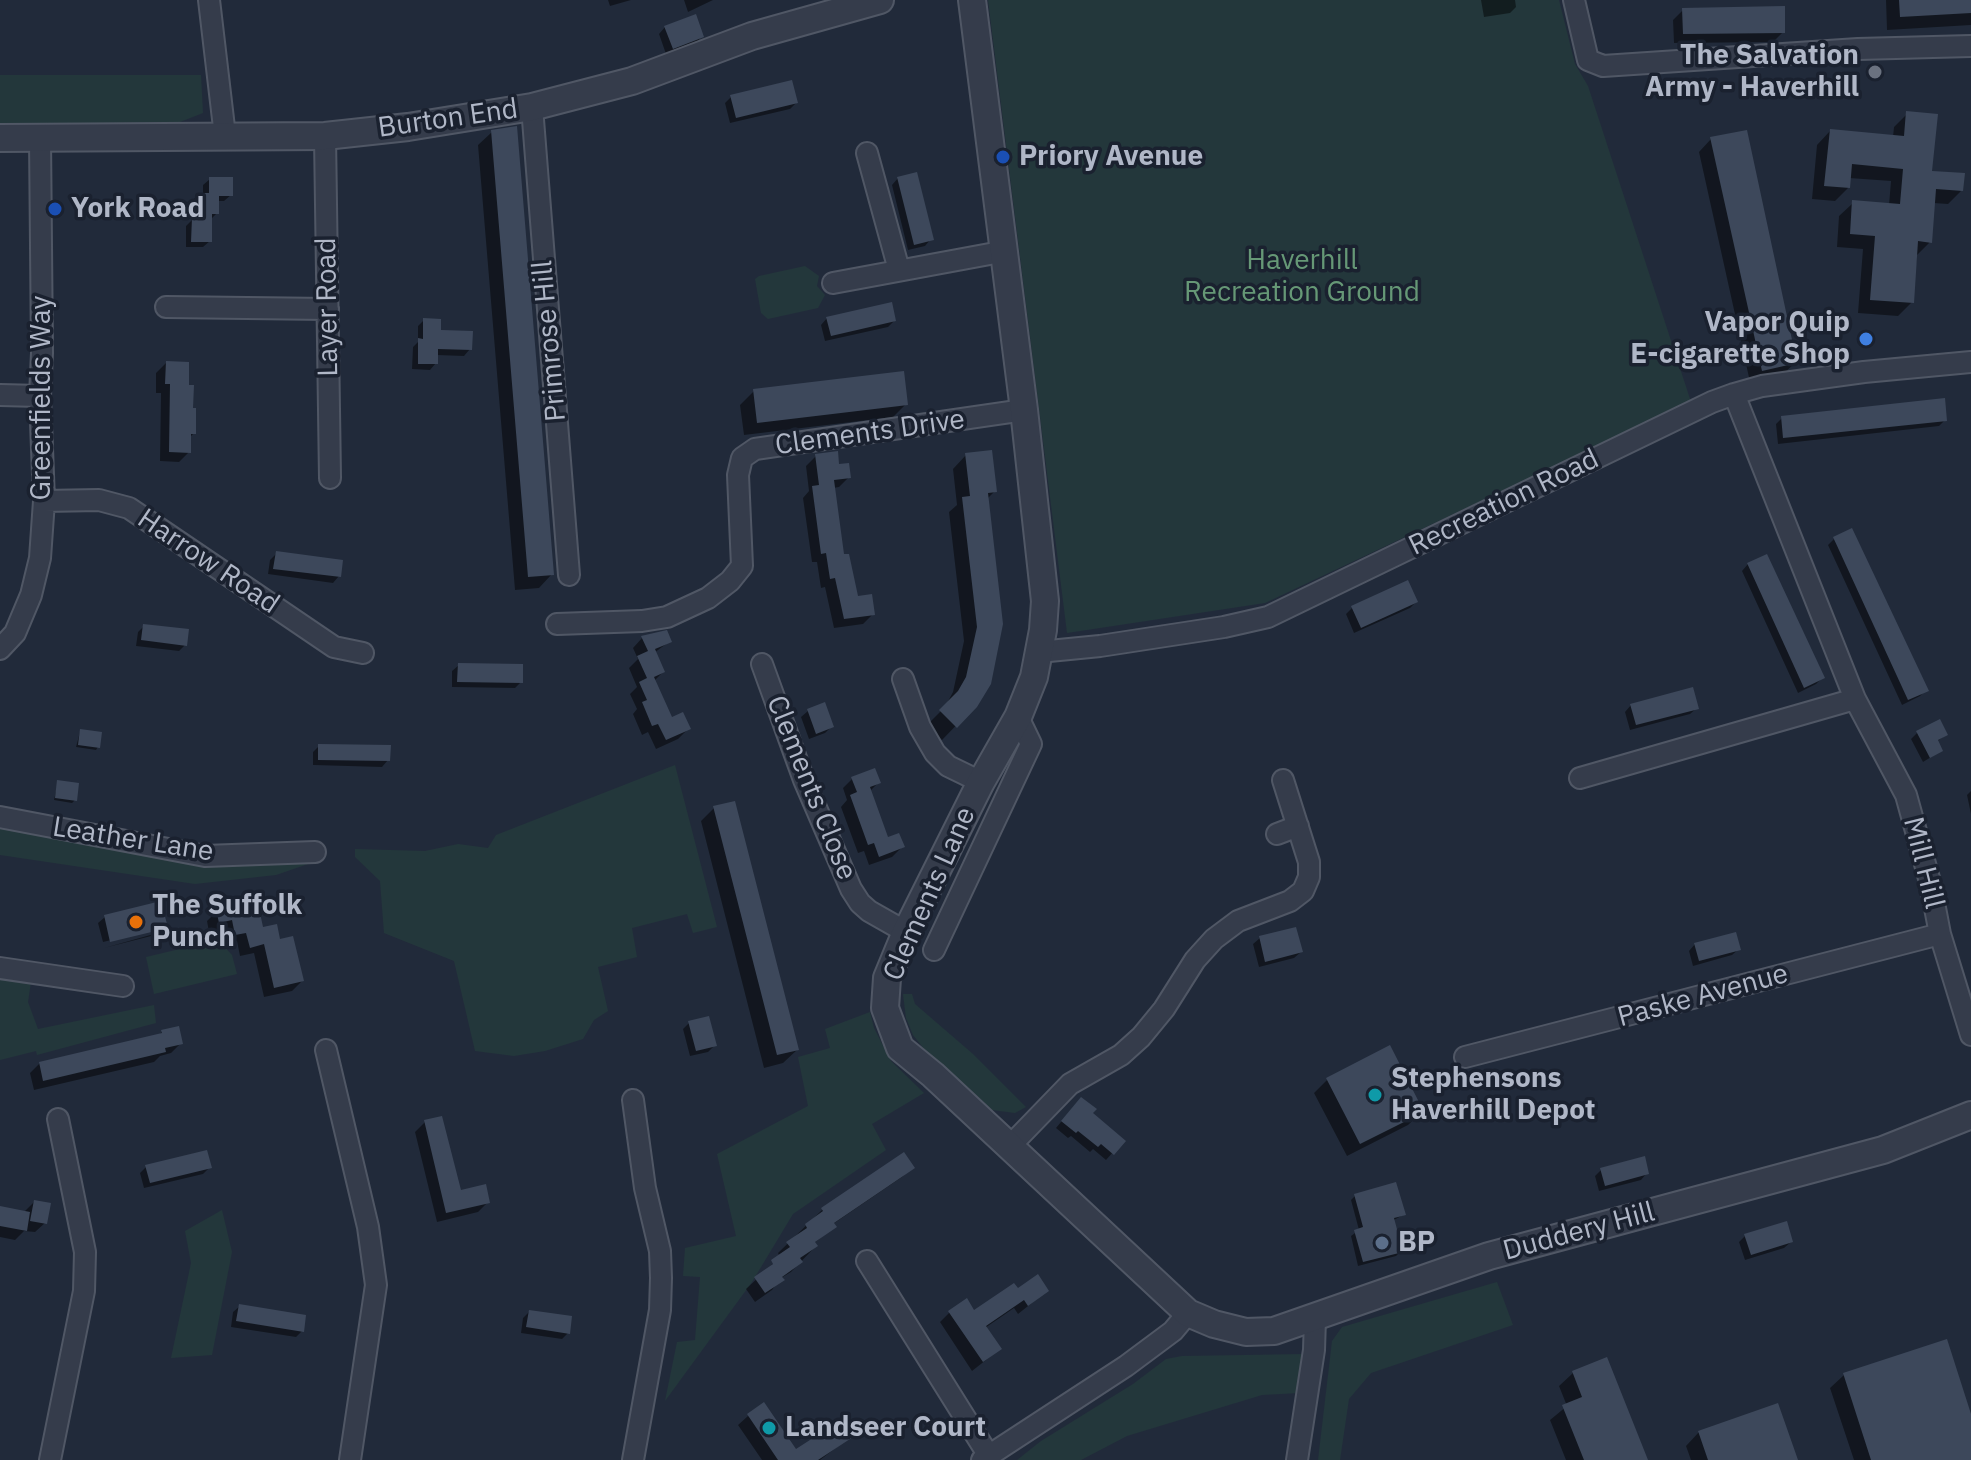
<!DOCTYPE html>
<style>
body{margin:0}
canvas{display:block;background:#212a3a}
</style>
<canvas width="1971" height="1460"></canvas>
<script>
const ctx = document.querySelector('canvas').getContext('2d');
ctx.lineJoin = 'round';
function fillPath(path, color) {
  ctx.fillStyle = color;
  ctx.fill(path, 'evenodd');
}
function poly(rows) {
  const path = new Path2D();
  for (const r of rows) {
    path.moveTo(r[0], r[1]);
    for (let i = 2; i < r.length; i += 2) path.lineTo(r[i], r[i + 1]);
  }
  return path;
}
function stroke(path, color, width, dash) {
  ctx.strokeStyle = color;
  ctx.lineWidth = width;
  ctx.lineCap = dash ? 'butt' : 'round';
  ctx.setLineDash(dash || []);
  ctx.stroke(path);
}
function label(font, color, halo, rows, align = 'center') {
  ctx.font = font + ' "IBM Plex Sans",sans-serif';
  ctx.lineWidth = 7;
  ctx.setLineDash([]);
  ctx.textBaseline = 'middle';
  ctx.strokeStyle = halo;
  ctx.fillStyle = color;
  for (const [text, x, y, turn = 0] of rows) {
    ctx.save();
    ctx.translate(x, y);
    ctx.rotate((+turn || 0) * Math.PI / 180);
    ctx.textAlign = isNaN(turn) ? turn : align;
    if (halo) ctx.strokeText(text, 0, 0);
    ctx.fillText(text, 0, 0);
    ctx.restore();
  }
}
const green = poly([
 [988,0,1559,0,1575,64,1588,86,1691,402,1265,603,1067,633],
 [0,75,201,75,203,113,180,122,0,125],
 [805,266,819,276,817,286,825,295,818,308,768,319,761,313,755,279,759,276],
 [675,765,717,927,693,933,687,914,632,928,637,957,598,967,608,1011,594,1020,583,1039,545,1051,514,1056,475,1051,454,961,384,933,380,881,355,857,355,849,425,851,458,844,488,848,496,835],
 [0,823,307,858,311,863,276,875,195,884,0,855],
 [218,940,232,955,237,974,154,994,146,957],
 [0,977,31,982,28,1002,38,1029,154,1005,156,1023,37,1055,36,1051,0,1060],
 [903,994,912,994,915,1004,973,1054,1026,1107,1015,1113,992,1110,925,1050,913,1035,906,1018],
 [870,1012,874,1028,891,1061,924,1093,872,1124,886,1150,793,1214,752,1282,665,1401,677,1342,695,1340,700,1277,683,1276,685,1248,736,1236,717,1154,808,1106,798,1057,830,1048,825,1029],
 [222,1210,232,1252,212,1355,171,1358,191,1263,185,1231],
 [1497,1282,1513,1325,1371,1373,1349,1399,1340,1460,1318,1460,1332,1341,1342,1327],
 [1306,1354,1299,1393,1262,1395,1127,1436,1081,1460,1017,1460,1041,1441,1133,1384,1166,1359,1182,1356]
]);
const shadow = poly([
 [608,0,631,0,610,6],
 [684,0,713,0,688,12],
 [1481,0,1515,0,1516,7,1510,13,1484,17],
 [1886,0,1971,0,1971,25,1887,30],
 [1683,10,1783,32,1773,42,1674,43,1673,20],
 [665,27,702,36,696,43,666,54,659,34],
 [731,97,796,103,790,109,730,123,725,103],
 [1907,114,1930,172,1961,191,1948,204,1933,203,1930,242,1917,255,1912,302,1898,316,1858,313,1863,249,1837,247,1839,216,1853,203,1889,205,1891,181,1849,178,1848,188,1835,201,1812,199,1817,145,1830,131,1893,137,1894,127],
 [492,132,552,574,539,588,515,590,478,145],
 [1711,139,1795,363,1782,375,1750,382,1699,152],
 [898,178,931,239,925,246,908,250,892,185],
 [210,179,231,195,224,201,217,201,217,213,210,220,210,241,203,247,186,247,186,226,192,220,192,201,198,195,203,195,203,185],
 [827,318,894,321,888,327,825,341,821,325],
 [424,320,439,332,470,349,464,356,436,355,436,363,430,370,412,369,413,347,418,342,418,326],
 [166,363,187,387,194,433,189,438,189,452,179,462,160,461,161,393,156,393,156,373],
 [754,391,906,404,893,417,744,435,740,405],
 [1782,418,1945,420,1939,426,1778,444,1776,424],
 [966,455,995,491,987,499,975,706,942,740,927,725,945,707,953,692,964,641,949,512,957,505,953,469],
 [816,456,838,466,849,477,839,487,833,488,843,557,857,598,873,614,863,624,834,628,825,587,821,588,817,562,812,562,803,498,809,491,806,466],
 [1834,539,1926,690,1920,696,1902,705,1828,545],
 [276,554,339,576,333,583,268,574,270,560],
 [1748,564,1822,678,1816,684,1798,693,1742,571],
 [1407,583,1416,602,1410,608,1354,633,1346,614,1352,608],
 [144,626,185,645,179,651,136,646,138,632],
 [642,638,670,641,654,653,663,672,654,681,671,719,688,729,678,739,656,749,648,732,642,735,633,714,637,709,630,694,637,687,629,668,638,659,633,648],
 [459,665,521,682,515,688,452,687,452,671],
 [823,705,831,727,825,733,809,739,801,717,808,711],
 [1631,705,1697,708,1690,714,1630,730,1625,712],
 [80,732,98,747,96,750,76,747],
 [1917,733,1946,735,1936,742,1941,751,1923,762,1911,739],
 [319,746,388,760,382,767,313,765,313,752],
 [853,778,878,783,869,792,887,840,902,847,892,857,869,865,864,851,858,853,841,807,847,800,843,788],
 [58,782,75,800,72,803,54,800],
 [1971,791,1971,814,1967,795],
 [714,808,797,1050,783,1063,764,1068,701,821],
 [217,911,262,911,258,916,261,929,279,942,302,981,292,991,264,997,254,953,240,956,237,941,226,944,222,929,209,932,207,921],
 [105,917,165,928,159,934,104,948,161,932,161,928,103,942,98,923],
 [1260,938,1301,952,1294,958,1259,967,1253,944],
 [1695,944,1739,949,1732,955,1693,966,1689,951],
 [689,1023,714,1046,708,1052,690,1056,683,1029],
 [162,1032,181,1043,171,1053,160,1056,154,1062,34,1090,30,1073,40,1063,158,1036],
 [1328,1079,1422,1112,1408,1125,1347,1156,1314,1093],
 [1075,1105,1090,1113,1123,1141,1106,1160,1093,1149,1090,1152,1071,1136,1068,1138,1056,1128],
 [425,1122,459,1192,488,1202,478,1212,437,1222,415,1132],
 [146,1167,209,1168,203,1174,144,1188,140,1173],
 [912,1168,902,1177,833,1224,834,1227,814,1243,816,1246,791,1272,781,1278,772,1290,755,1302,746,1289,780,1257,778,1253,822,1210],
 [1601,1170,1647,1173,1641,1180,1599,1191,1595,1176],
 [1355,1196,1403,1215,1392,1221,1401,1251,1396,1256,1358,1266,1351,1236,1359,1230,1351,1200],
 [34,1202,45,1223,35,1232,24,1231,15,1240,0,1237,0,1208,24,1212],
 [1745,1236,1791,1242,1784,1248,1745,1260,1739,1242],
 [1018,1291,1047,1291,1018,1314,1014,1308,985,1328,1000,1349,972,1371,940,1322,949,1313,974,1313],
 [240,1306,302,1331,296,1337,231,1327,233,1312],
 [529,1312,568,1333,562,1339,521,1333,523,1318],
 [1573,1373,1646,1460,1566,1460,1550,1420,1567,1406,1559,1386],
 [1844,1375,1971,1421,1971,1460,1854,1460,1830,1388],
 [748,1416,796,1453,850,1437,820,1460,762,1460,738,1425],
 [1699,1432,1796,1460,1691,1460,1686,1446]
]);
const building = poly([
 [1899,0,1971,0,1971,13,1900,17],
 [1785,6,1785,33,1683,34,1682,8],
 [696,14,704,37,673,49,664,26],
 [792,80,798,103,736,118,730,95],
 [1906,111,1938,114,1932,171,1965,173,1963,191,1936,189,1932,243,1918,241,1914,303,1870,300,1875,236,1850,234,1852,200,1900,204,1903,169,1852,164,1850,188,1824,186,1830,129,1904,136],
 [517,126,554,575,528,577,491,130],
 [1747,130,1797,363,1762,371,1710,137],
 [917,172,934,240,914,245,897,177],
 [209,177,233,177,233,196,219,196,219,214,212,214,212,242,191,242,192,218,197,218,197,193,209,193],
 [892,302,896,321,831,336,826,317],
 [423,318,441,319,441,330,473,331,472,350,438,349,438,364,418,364,418,338,423,339],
 [166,361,189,362,189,385,194,385,193,408,196,408,196,434,191,434,191,453,169,452,170,384,165,384],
 [904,371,908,405,757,423,753,389],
 [1945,398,1947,421,1783,438,1781,416],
 [992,450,997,492,988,493,1003,624,991,684,977,707,957,728,939,710,958,691,966,677,977,627,962,497,970,496,965,453],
 [838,451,839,464,849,463,851,478,834,480,844,554,849,554,858,596,872,594,875,615,844,619,835,578,830,579,826,553,821,554,812,486,819,485,815,454],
 [1852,528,1929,691,1908,700,1833,537],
 [276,551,343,560,341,577,273,569],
 [1767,554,1825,678,1804,688,1747,563],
 [1408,580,1418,602,1361,628,1351,606],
 [143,624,189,629,187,646,141,640],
 [667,630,672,642,655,649,665,672,654,677,672,717,683,712,691,729,666,740,658,724,652,726,642,702,647,700,639,682,647,678,637,656,648,651,641,636],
 [458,663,523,664,523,683,457,682],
 [1693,687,1699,709,1636,725,1630,704],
 [825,702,834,727,816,734,807,709],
 [1940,719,1948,735,1938,740,1943,751,1930,758,1916,731],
 [80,729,102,732,100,748,78,745],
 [318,744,391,745,390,761,318,760],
 [875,768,881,783,870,787,888,837,899,833,905,847,879,857,874,843,868,845,850,795,864,789,857,792,851,777],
 [57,780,79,783,77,801,55,798],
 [735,801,799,1050,777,1055,713,806],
 [261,899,264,912,260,913,263,927,277,924,280,939,293,936,304,981,274,988,264,944,250,948,246,933,235,935,232,920,219,923,216,909],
 [161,901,168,928,110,942,104,915],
 [1296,927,1303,952,1265,962,1259,936],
 [1736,932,1741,950,1699,961,1694,943],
 [709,1016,717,1046,696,1051,688,1021],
 [179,1026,183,1044,165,1048,166,1052,43,1081,39,1062,162,1033,161,1030],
 [1390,1045,1424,1112,1360,1144,1326,1078],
 [1081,1097,1097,1109,1093,1113,1126,1141,1114,1155,1101,1144,1098,1147,1078,1131,1076,1133,1061,1121],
 [442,1116,461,1190,486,1184,490,1203,446,1213,424,1120],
 [207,1150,212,1168,150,1183,145,1165],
 [904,1152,915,1168,834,1223,837,1227,815,1242,818,1246,800,1258,803,1262,782,1277,785,1280,765,1293,754,1277,773,1264,771,1260,790,1247,786,1242,807,1228,805,1224,823,1211,821,1208],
 [1645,1156,1649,1174,1605,1186,1600,1168],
 [1396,1182,1406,1215,1394,1218,1403,1252,1363,1262,1354,1230,1363,1227,1354,1194],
 [34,1200,51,1203,47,1224,30,1221],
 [0,1206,30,1212,27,1231,0,1226],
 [1787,1221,1793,1242,1751,1255,1744,1234],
 [1038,1274,1049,1291,1028,1306,1024,1300,986,1326,1002,1349,983,1362,948,1311,967,1298,974,1310,1014,1283,1018,1288],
 [239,1304,306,1315,304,1332,236,1321],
 [529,1310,572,1316,570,1334,526,1327],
 [1947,1339,1971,1414,1971,1460,1871,1460,1843,1373],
 [1607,1357,1648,1460,1584,1460,1562,1405,1582,1397,1572,1371],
 [764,1402,796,1449,841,1420,853,1437,818,1460,778,1460,747,1414],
 [1778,1403,1798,1460,1708,1460,1698,1431]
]);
const minor = poly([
 [209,0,225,136],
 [1574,0,1588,60,1603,66,1858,49,1971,46],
 [532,107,569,575],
 [325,136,330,478],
 [867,153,899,270],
 [833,283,1006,251],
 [166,307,328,309],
 [1734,394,1855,699,1906,795,1930,882,1940,934,1971,1035],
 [0,395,40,396],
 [44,501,99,500,129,508,334,647,363,653],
 [557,624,642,621,667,617,708,598,730,581,742,566,738,475,742,458,755,449,1024,410],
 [0,649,15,633,31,595,40,558,44,501,40,396,42,353,40,138],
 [1039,652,1100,646,1224,627,1268,617,1712,402,1734,394,1762,386,1864,372,1971,362],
 [762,664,804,780,851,889,860,903,869,911,906,932],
 [903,679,920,727,935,753,948,766,981,782],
 [1580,778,1855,699],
 [0,817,205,856,315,852],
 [1277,834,1298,826],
 [934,950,1031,744,1018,717],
 [0,968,123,986],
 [326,1050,368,1227,376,1285,350,1460],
 [1465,1057,1940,934],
 [633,1100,645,1188,660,1251,661,1278,660,1310,633,1460],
 [1010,1146,1070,1084,1121,1055,1141,1037,1164,1009,1195,960,1214,939,1238,921,1290,901,1303,891,1309,877,1309,862,1283,780],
 [867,1261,989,1456],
 [50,1460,84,1291,85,1252,58,1119],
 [982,1460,1126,1366,1173,1331,1188,1313],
 [1297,1460,1314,1350,1315,1318]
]);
const tertiary = poly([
 [972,0,1024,410,1045,601,1043,630,1034,677,1018,717,981,782,906,932,887,978,885,1008,900,1048,933,1075,1188,1313,1214,1324,1246,1332,1274,1331,1489,1256,1883,1150,1971,1115],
 [0,138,325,136,408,127,532,107,632,81,752,36,880,0]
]);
const markers = [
 [1875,72,8,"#6b7280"],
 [1003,157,8,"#1a4fb4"],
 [55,209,8,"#1a4fb4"],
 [1866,339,8,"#3f7fe0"],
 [136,922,8,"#e8710a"],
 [1375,1095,8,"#0f9aa8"],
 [1382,1243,8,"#5c6f8a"],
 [769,1428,8,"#0f9aa8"]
];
const poiNames = [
 ["The Salvation",1859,56,"right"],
 ["Army - Haverhill",1859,88,"right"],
 ["Priory Avenue",1019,157],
 ["York Road",71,209],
 ["Vapor Quip",1850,323,"right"],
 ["E-cigarette Shop",1850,355,"right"],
 ["The Suffolk",152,906],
 ["Punch",152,938],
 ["Stephensons",1391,1079],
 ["Haverhill Depot",1391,1111],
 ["BP",1398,1243],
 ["Landseer Court",785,1428]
];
const streetNames = [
 ["Burton End",448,119,-8],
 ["Layer Road",328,307,-91],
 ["Primrose Hill",550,341,-95],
 ["Greenfields Way",42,398,-90],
 ["Clements Drive",870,433,-8],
 ["Recreation Road",1504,503,-26],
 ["Harrow Road",208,562,34],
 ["Clements Close",811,788,68],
 ["Leather Lane",133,840,9],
 ["Mill Hill",1923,863,76],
 ["Clements Lane",930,894,-66],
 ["Paske Avenue",1703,996,-15],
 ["Duddery Hill",1579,1232,-15]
];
const parkNames = [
 ["Haverhill",1302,261],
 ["Recreation Ground",1302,293]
];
fillPath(green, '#23373b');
fillPath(shadow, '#0007');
fillPath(building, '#3d485b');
stroke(minor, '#505765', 24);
stroke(tertiary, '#505765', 30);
stroke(minor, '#353c4b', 20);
stroke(tertiary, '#353c4b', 26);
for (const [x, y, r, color] of markers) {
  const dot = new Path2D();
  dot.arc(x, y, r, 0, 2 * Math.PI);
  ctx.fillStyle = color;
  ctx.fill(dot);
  stroke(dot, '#1a212f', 3);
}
label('bold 28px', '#b0b7c7', '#1a212f', poiNames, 'left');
label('28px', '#b0b7c7', '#1a212f', streetNames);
label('28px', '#669876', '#1a212f', parkNames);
</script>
